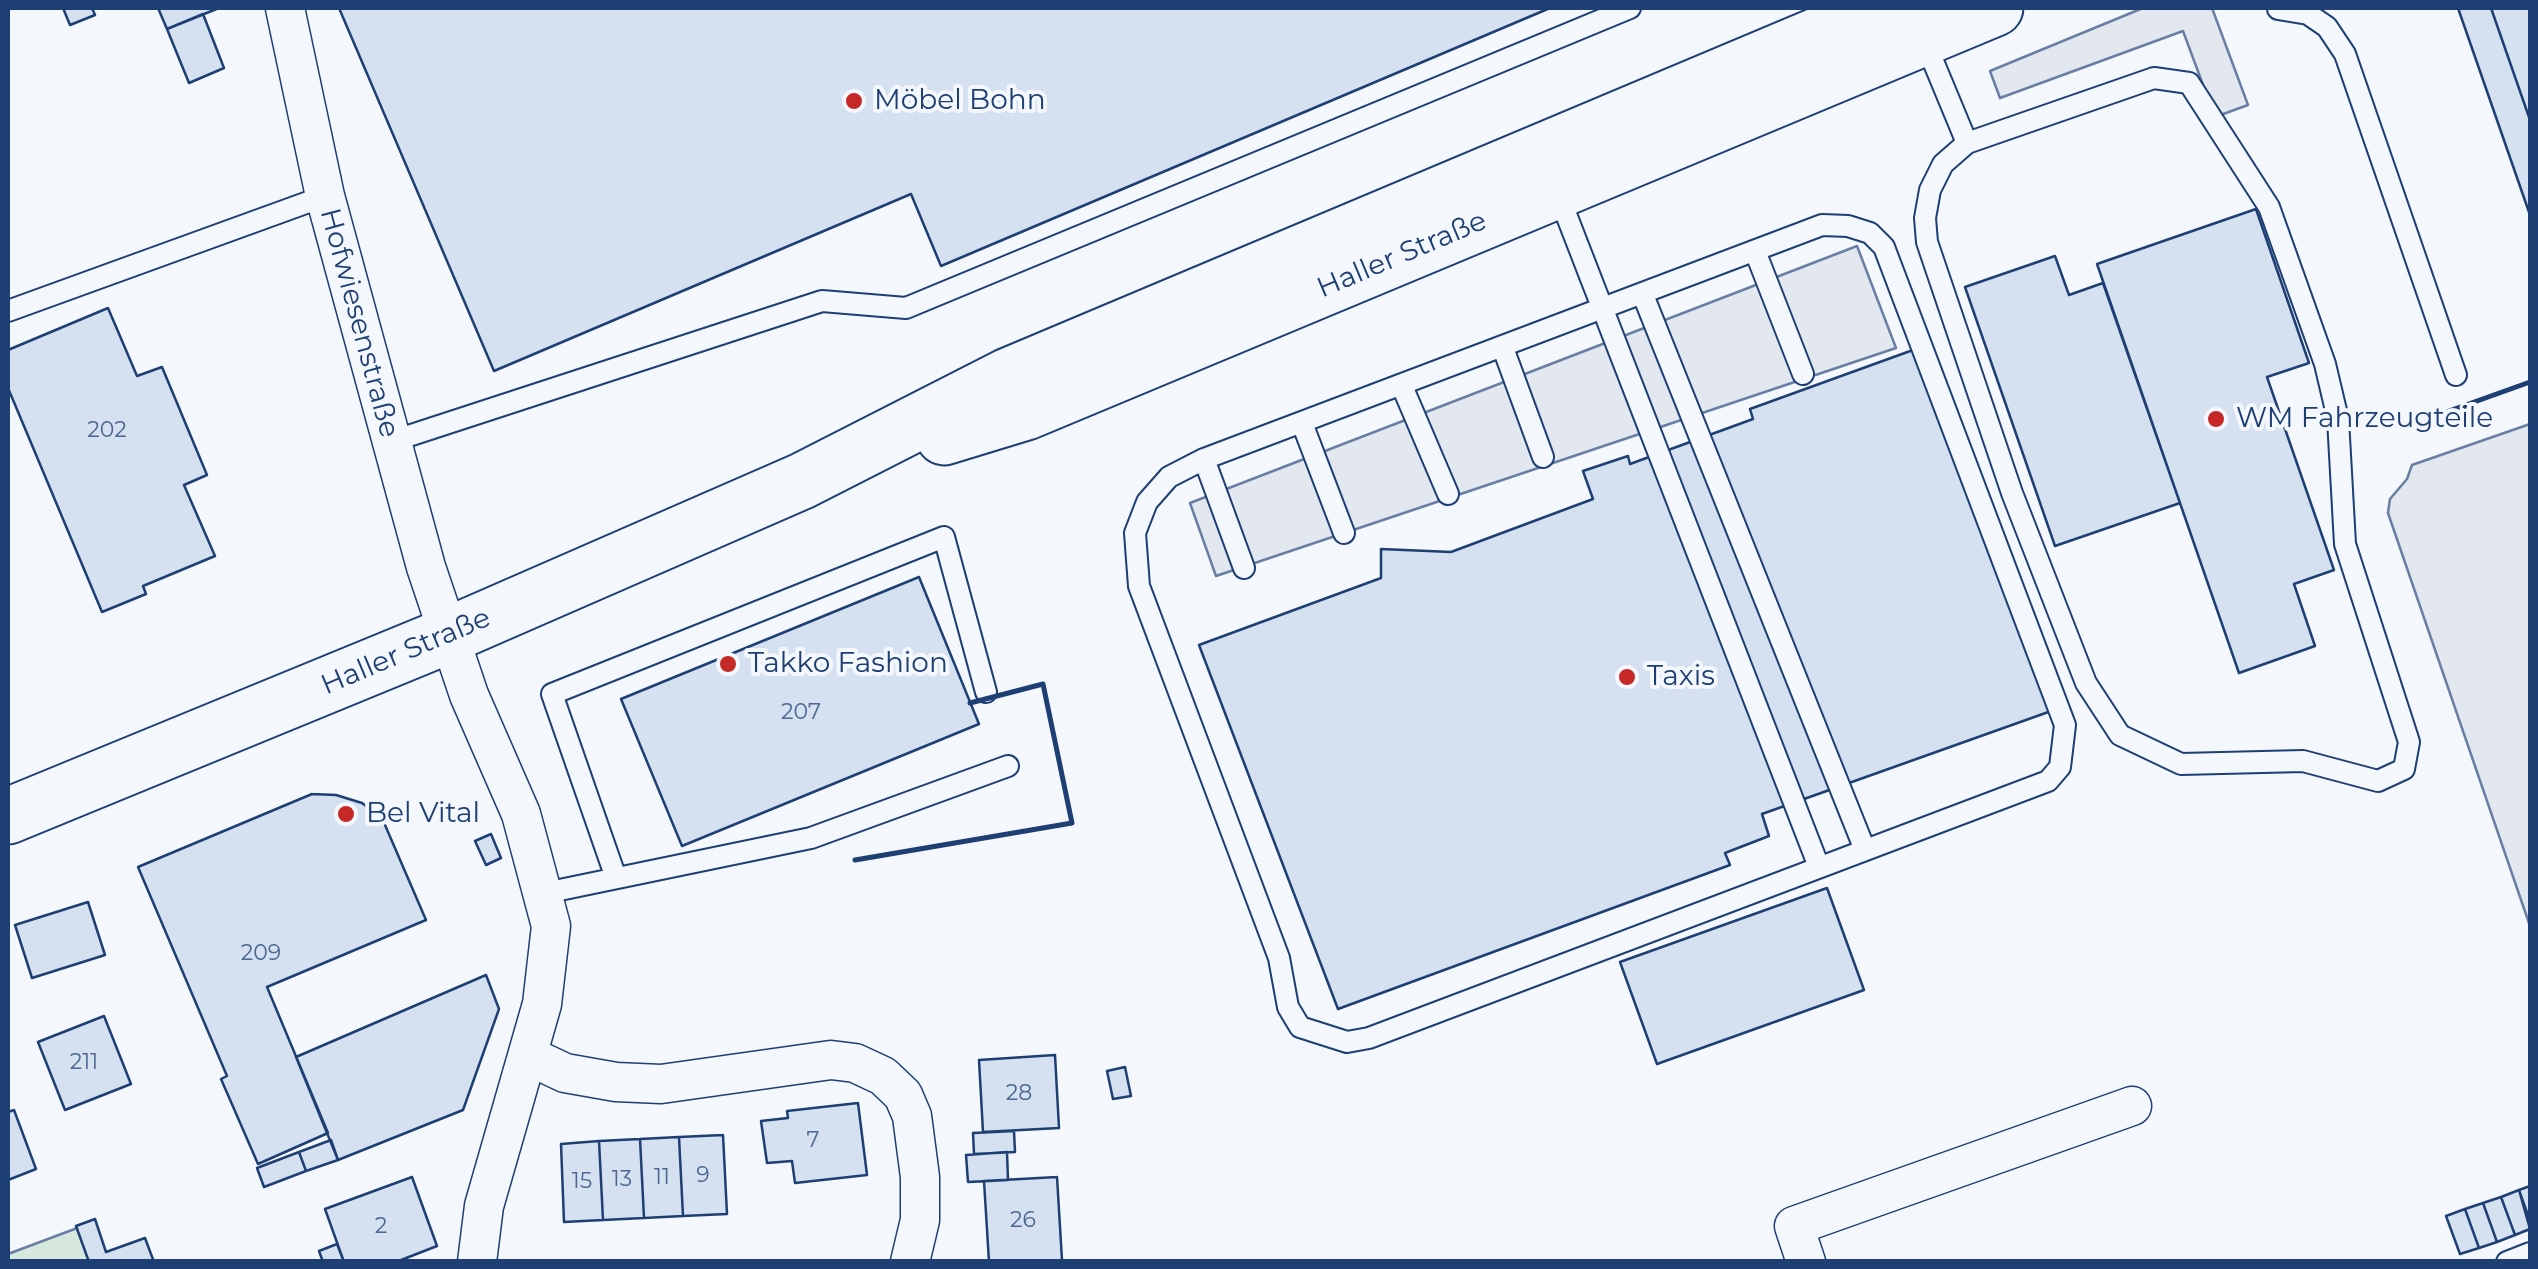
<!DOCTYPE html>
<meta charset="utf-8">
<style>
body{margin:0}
#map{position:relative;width:2538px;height:1269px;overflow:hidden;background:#f4f7fb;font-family:Montserrat,sans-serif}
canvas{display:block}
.frame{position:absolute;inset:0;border:10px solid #1d3f73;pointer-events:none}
</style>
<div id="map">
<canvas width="2538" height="1269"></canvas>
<div class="frame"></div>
</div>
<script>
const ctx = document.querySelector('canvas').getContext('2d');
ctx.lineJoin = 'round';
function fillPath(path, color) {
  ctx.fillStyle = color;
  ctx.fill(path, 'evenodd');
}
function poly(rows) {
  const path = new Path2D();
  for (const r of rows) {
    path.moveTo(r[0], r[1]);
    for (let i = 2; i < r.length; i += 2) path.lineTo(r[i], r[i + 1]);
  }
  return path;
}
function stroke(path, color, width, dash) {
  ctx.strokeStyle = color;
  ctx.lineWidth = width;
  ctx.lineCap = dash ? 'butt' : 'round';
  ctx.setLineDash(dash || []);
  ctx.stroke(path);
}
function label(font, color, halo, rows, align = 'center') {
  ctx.font = font + ' Montserrat,sans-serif';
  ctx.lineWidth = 8;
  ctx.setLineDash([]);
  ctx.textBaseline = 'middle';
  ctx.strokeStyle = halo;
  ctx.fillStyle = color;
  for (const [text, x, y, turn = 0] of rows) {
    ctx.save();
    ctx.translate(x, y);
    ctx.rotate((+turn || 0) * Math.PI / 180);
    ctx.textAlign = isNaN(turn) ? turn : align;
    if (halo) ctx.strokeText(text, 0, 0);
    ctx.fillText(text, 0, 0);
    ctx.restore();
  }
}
const green = poly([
 [80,1227,92,1262,8,1262,8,1254,80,1227]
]);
const parking = poly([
 [2143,8,2212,8,2248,105,2215,117,2183,31,2000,98,1990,71,2143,8],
 [1857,246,1896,348,1216,576,1190,503,1857,246],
 [2530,424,2530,926,2388,513,2390,499,2407,479,2412,465,2530,424]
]);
const building = poly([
 [63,8,92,8,95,15,70,25,63,8],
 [158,8,219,8,167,29,158,8],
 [339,8,1550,8,941,266,911,194,494,371,339,8],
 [2458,8,2491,8,2530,120,2530,215,2458,8],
 [2491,8,2530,8,2530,120,2491,8],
 [203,14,224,68,189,83,167,29,203,14],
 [2256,209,2309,363,2267,377,2334,570,2294,584,2315,646,2239,673,2097,264,2256,209],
 [2055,256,2069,295,2103,283,2180,503,2055,546,1965,287,2055,256],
 [108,308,137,376,162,367,207,475,184,485,215,556,143,586,146,594,102,612,8,388,8,350,108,308],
 [1913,350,2054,710,1762,814,1769,836,1725,853,1730,865,1338,1009,1199,645,1381,578,1381,549,1451,552,1593,499,1583,471,1628,456,1630,464,1753,419,1750,409,1913,350],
 [919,577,979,724,682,846,621,699,919,577],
 [312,794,336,795,362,803,382,818,426,920,267,987,328,1133,258,1164,221,1079,227,1076,138,867,312,794],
 [491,834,501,858,486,865,475,841,491,834],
 [1827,888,1864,990,1657,1064,1620,962,1827,888],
 [88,902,105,955,32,978,15,925,88,902],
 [486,975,499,1009,463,1110,338,1160,296,1057,486,975],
 [104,1016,131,1084,65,1110,38,1042,104,1016],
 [1055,1055,1059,1128,983,1132,979,1060,1055,1055],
 [1125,1067,1131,1096,1113,1099,1107,1071,1125,1067],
 [858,1103,867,1175,795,1183,792,1161,767,1163,761,1121,788,1118,787,1111,858,1103],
 [14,1110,36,1169,8,1180,8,1112,14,1110],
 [1014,1131,1015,1152,974,1154,973,1133,1014,1131],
 [723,1135,727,1214,683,1216,679,1137,723,1135],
 [679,1137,683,1216,644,1218,640,1139,679,1137],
 [640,1139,644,1218,603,1220,599,1141,640,1139],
 [331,1140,338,1160,306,1171,299,1152,331,1140],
 [599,1141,603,1220,564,1222,561,1144,599,1141],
 [299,1152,306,1171,264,1187,257,1168,299,1152],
 [1007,1152,1008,1180,968,1182,966,1155,1007,1152],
 [412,1177,437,1246,396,1262,344,1262,325,1209,412,1177],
 [1057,1177,1062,1260,989,1262,984,1181,1057,1177],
 [2530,1186,2530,1221,2519,1190,2530,1186],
 [2519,1190,2530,1229,2515,1235,2501,1197,2519,1190],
 [2501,1197,2515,1235,2497,1242,2483,1203,2501,1197],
 [2483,1203,2497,1242,2479,1248,2465,1209,2483,1203],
 [2465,1209,2479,1248,2460,1254,2446,1216,2465,1209],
 [95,1219,106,1252,145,1238,154,1262,89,1262,76,1226,95,1219],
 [337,1244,344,1262,323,1262,319,1251,337,1244]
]);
const service = poly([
 [1911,8,1967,143],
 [2278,9,2308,14,2327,27,2345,54,2456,375],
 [2154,78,2189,83,2269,207,2325,364,2338,419,2345,544,2409,742,2404,769,2378,781,2303,761,2181,764,2120,735,2086,683,2012,493,1927,242,1925,218,1930,190,1943,164,1967,143,2154,78],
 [1557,191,1819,867],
 [1822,225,1848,226,1870,233,1884,247,2065,725,2060,767,2048,781,1369,1038,1347,1042,1300,1027,1288,1007,1279,958,1139,586,1135,533,1147,502,1169,477,1204,459,1822,225],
 [1755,251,1803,374],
 [1643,295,1865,850],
 [8,311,325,196],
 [1503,348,1543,457],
 [1402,386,1448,494],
 [1302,423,1344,533],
 [390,442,822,301,906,308,1630,8],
 [1204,459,1244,568],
 [616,878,552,694,944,537,986,692],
 [545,893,811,838,1008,766],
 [2507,1262,2530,1253]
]);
const minor = poly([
 [285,8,325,196,426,567,469,695,521,814,551,926,542,1004,484,1206,477,1262],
 [531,1057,565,1073,616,1082,661,1084,831,1060,855,1063,883,1076,903,1095,912,1116,920,1177,920,1220,910,1262],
 [1806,1262,1794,1226,2132,1106]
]);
const secondary = poly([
 [944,437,1026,412,1995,8],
 [8,816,449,635,802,481,1008,376,1883,8]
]);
const wall = poly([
 [2438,415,2530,382],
 [855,860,1072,823,1043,684,970,703]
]);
const markers = [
 [854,101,10,"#c62828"],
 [2216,419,10,"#c62828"],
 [728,664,10,"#c62828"],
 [1627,677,10,"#c62828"],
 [346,814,10,"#c62828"]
];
const numberNames = [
 ["202",107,431],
 ["207",801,713],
 ["209",261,954],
 ["211",84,1063],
 ["28",1019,1094],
 ["7",813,1141],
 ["9",703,1176],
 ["11",662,1178],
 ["13",622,1180],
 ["15",582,1182],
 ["26",1023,1221],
 ["2",381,1227]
];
const poiNames = [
 ["Möbel Bohn",874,101],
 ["WM Fahrzeugteile",2236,419],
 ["Takko Fashion",748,664],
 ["Taxis",1647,677],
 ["Bel Vital",366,814]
];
const streetNames = [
 ["Haller Straße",1402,255,-23],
 ["Hofwiesenstraße",359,323,75],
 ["Haller Straße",406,652,-23]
];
fillPath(green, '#d7e8df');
stroke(green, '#687fa3', 2.5);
fillPath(parking, '#e3e8f0');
stroke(parking, '#687fa3', 2.5);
fillPath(building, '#d5e0f0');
stroke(building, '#1d3f73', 2.5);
stroke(service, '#1d3f73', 24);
stroke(minor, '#1d3f73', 41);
stroke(secondary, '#1d3f73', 59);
stroke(service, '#f4f7fb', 20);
stroke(minor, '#f4f7fb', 38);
stroke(secondary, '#f4f7fb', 55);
stroke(wall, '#1d3f73', 5);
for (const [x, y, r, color] of markers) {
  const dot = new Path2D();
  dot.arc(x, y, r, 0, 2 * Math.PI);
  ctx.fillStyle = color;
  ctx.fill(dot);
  stroke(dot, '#f4f7fb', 4);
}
label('22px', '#4b6792', null, numberNames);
label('28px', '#1d3f73', '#f4f7fb', poiNames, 'left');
label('28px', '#1d3f73', '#f4f7fb', streetNames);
</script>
